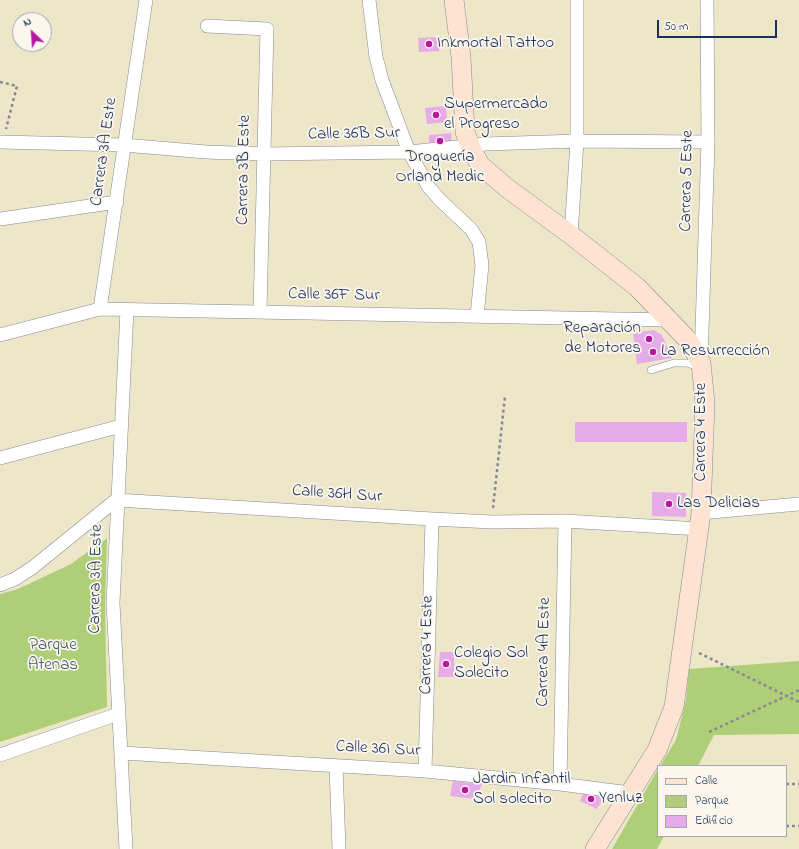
<!DOCTYPE html>
<meta charset="utf-8">
<style>
body{margin:0}
#map{position:relative;width:799px;height:849px;overflow:hidden;background:#ede6c8;font-family:"Indie Flower",sans-serif}
canvas{display:block}
.legend{position:absolute;left:657px;top:765px;width:130px;height:72px;box-sizing:border-box;background:#fbf7ec;border:1px solid #a1a7b3;margin:0;padding:5px 7px;list-style:none;font-size:12px;color:#1b2f5e}
.legend li{display:flex;align-items:center;gap:8px;height:20px}
.legend b{width:20px;border:1px solid #a1a7b3}
.north{position:absolute;left:12px;top:12px;width:40px;height:40px;box-sizing:border-box;background:#fbf7ec;border:1px solid #a1a7b3;border-radius:50%;rotate:335deg;font-size:11px;font-weight:700;line-height:16px;text-align:center;color:#1b2f5e}
.north::after{content:'';display:block;margin:auto;width:14px;height:18px;background:#b5179e;clip-path:polygon(50% 0,100% 100%,50% 72%,0 100%)}
.scale{position:absolute;left:657px;top:20px;width:120px;height:18px;box-sizing:border-box;border:2px solid #1b2f5e;border-top:0;padding-left:5px;font-size:12px;line-height:14px;white-space:nowrap;color:#1b2f5e;-webkit-text-stroke:3px #fbf7ec;paint-order:stroke}
</style>
<div id="map">
<canvas width="799" height="849"></canvas>
<ul class="legend">
<li><b style="height:5px;background:#fee3d2"></b>Calle</li>
<li><b style="height:11px;background:#aecf78"></b>Parque</li>
<li><b style="height:11px;background:#e7abea"></b>Edificio</li>
</ul>
<div class="north">N</div>
<div class="scale">50 m</div>
</div>
<script>
const ctx = document.querySelector('canvas').getContext('2d');
ctx.lineJoin = 'round';
function fillPath(path, color) {
  ctx.fillStyle = color;
  ctx.fill(path, 'evenodd');
}
function poly(rows) {
  const path = new Path2D();
  for (const r of rows) {
    path.moveTo(r[0], r[1]);
    for (let i = 2; i < r.length; i += 2) path.lineTo(r[i], r[i + 1]);
  }
  return path;
}
function stroke(path, color, width, dash) {
  ctx.strokeStyle = color;
  ctx.lineWidth = width;
  ctx.lineCap = dash ? 'butt' : 'round';
  ctx.setLineDash(dash || []);
  ctx.stroke(path);
}
function label(font, color, halo, rows, align = 'center') {
  ctx.font = font + ' "Indie Flower",sans-serif';
  ctx.lineWidth = 3.5;
  ctx.setLineDash([]);
  ctx.textBaseline = 'middle';
  ctx.strokeStyle = halo;
  ctx.fillStyle = color;
  for (const [text, x, y, turn = 0] of rows) {
    ctx.save();
    ctx.translate(x, y);
    ctx.rotate((+turn || 0) * Math.PI / 180);
    ctx.textAlign = isNaN(turn) ? turn : align;
    if (halo) ctx.strokeText(text, 0, 0);
    ctx.fillText(text, 0, 0);
    ctx.restore();
  }
}
const green = poly([
 [107,538,105,605,107,707,0,742,0,594,18,589,71,564],
 [799,661,799,734,714,735,698,766,660,766,676,740,686,700,689,669],
 [658,769,658,836,664,836,657,849,612,849]
]);
const building = poly([
 [439,37,439,51,419,52,418,38],
 [446,106,447,122,427,124,425,108],
 [451,133,452,146,429,148,429,135],
 [654,330,662,335,672,358,637,364,633,333],
 [575,422,687,422,687,442,575,442],
 [652,492,686,493,686,517,652,516],
 [440,652,454,652,454,677,438,677],
 [453,781,482,784,476,799,450,796],
 [585,789,603,798,597,809,580,801]
]);
const path = poly([
 [0,82,17,86,6,129],
 [493,508,505,396],
 [699,653,799,702],
 [709,732,799,690],
 [786,784,799,784],
 [786,826,799,826]
]);
const lane = poly([
 [651,370,674,363,687,363,699,367]
]);
const street = poly([
 [369,0,376,57,382,80,409,152,428,186,440,200,471,229,479,242,482,265,477,316],
 [207,26,267,29,260,312],
 [0,142,124,145,206,152,264,154,409,152,486,144,577,141,708,142],
 [0,219,117,202],
 [571,235,577,141,577,0],
 [100,309,146,0],
 [0,335,100,309,670,320],
 [701,362,708,142,707,0],
 [0,458,121,426],
 [701,513,799,504],
 [0,585,15,579,32,568,116,500,432,519,492,522,565,521,700,529],
 [122,753,425,771,560,784,630,793],
 [0,755,118,714],
 [336,766,339,849],
 [425,771,432,519],
 [560,784,565,521],
 [126,849,113,603,127,310]
]);
const secondary = poly([
 [454,0,461,57,465,132,470,146,480,165,507,188,571,235,637,287,688,340,701,363,705,403,701,513,674,707,657,750,595,849]
]);
const markers = [
 [429,44,4,"#b5179e"],
 [436,115,4,"#b5179e"],
 [440,141,4,"#b5179e"],
 [649,339,4,"#b5179e"],
 [653,352,4,"#b5179e"],
 [669,504,4,"#b5179e"],
 [446,664,4,"#b5179e"],
 [465,790,4,"#b5179e"],
 [591,799,4,"#b5179e"]
];
const poiNames = [
 ["Inkmortal Tattoo",437,44],
 ["Supermercado",444,105],
 ["el Progreso",444,125],
 ["Droguería",440,158,"center"],
 ["Orland Medic",440,178,"center"],
 ["Reparación",641,329,"right"],
 ["de Motores",641,349,"right"],
 ["La Resurrección",661,352],
 ["Las Delicias",677,504],
 ["Colegio Sol",454,654],
 ["Solecito",454,674],
 ["Jardin Infantil",473,780],
 ["Sol solecito",473,800],
 ["Yenluz",599,799]
];
const streetNames = [
 ["Calle 36B Sur",354,135,-1],
 ["Carrera 3A Este",105,152,-82],
 ["Carrera 3B Este",245,170,-89],
 ["Carrera 5 Este",688,181,-89],
 ["Calle 36F Sur",334,296,1],
 ["Carrera 4 Este",702,432,-90],
 ["Calle 36H Sur",337,495,4],
 ["Carrera 3A Este",97,579,-89],
 ["Carrera 4 Este",428,645,-89],
 ["Carrera 4A Este",545,652,-89],
 ["Calle 36I Sur",378,750,3]
];
const parkNames = [
 ["Parque",53,646],
 ["Atenas",53,666]
];
fillPath(green, '#aecf78');
fillPath(building, '#e7abea');
stroke(lane, '#848a93', 8);
stroke(street, '#848a93', 14);
stroke(secondary, '#848a93', 20);
stroke(path, '#848a93', 2.5, [3, 3]);
stroke(lane, '#fff', 7);
stroke(street, '#fff', 13);
stroke(secondary, '#fee3d2', 19);
for (const [x, y, r, color] of markers) {
  const dot = new Path2D();
  dot.arc(x, y, r, 0, 2 * Math.PI);
  ctx.fillStyle = color;
  ctx.fill(dot);
  stroke(dot, '#fbf7ec', 1.5);
}
label('17px', '#1b2f5e', '#fbf7ec', poiNames, 'left');
label('17px', '#1b2f5e', '#fbf7ec', streetNames);
label('17px', '#405764', '#fbf7ec', parkNames);
</script>
